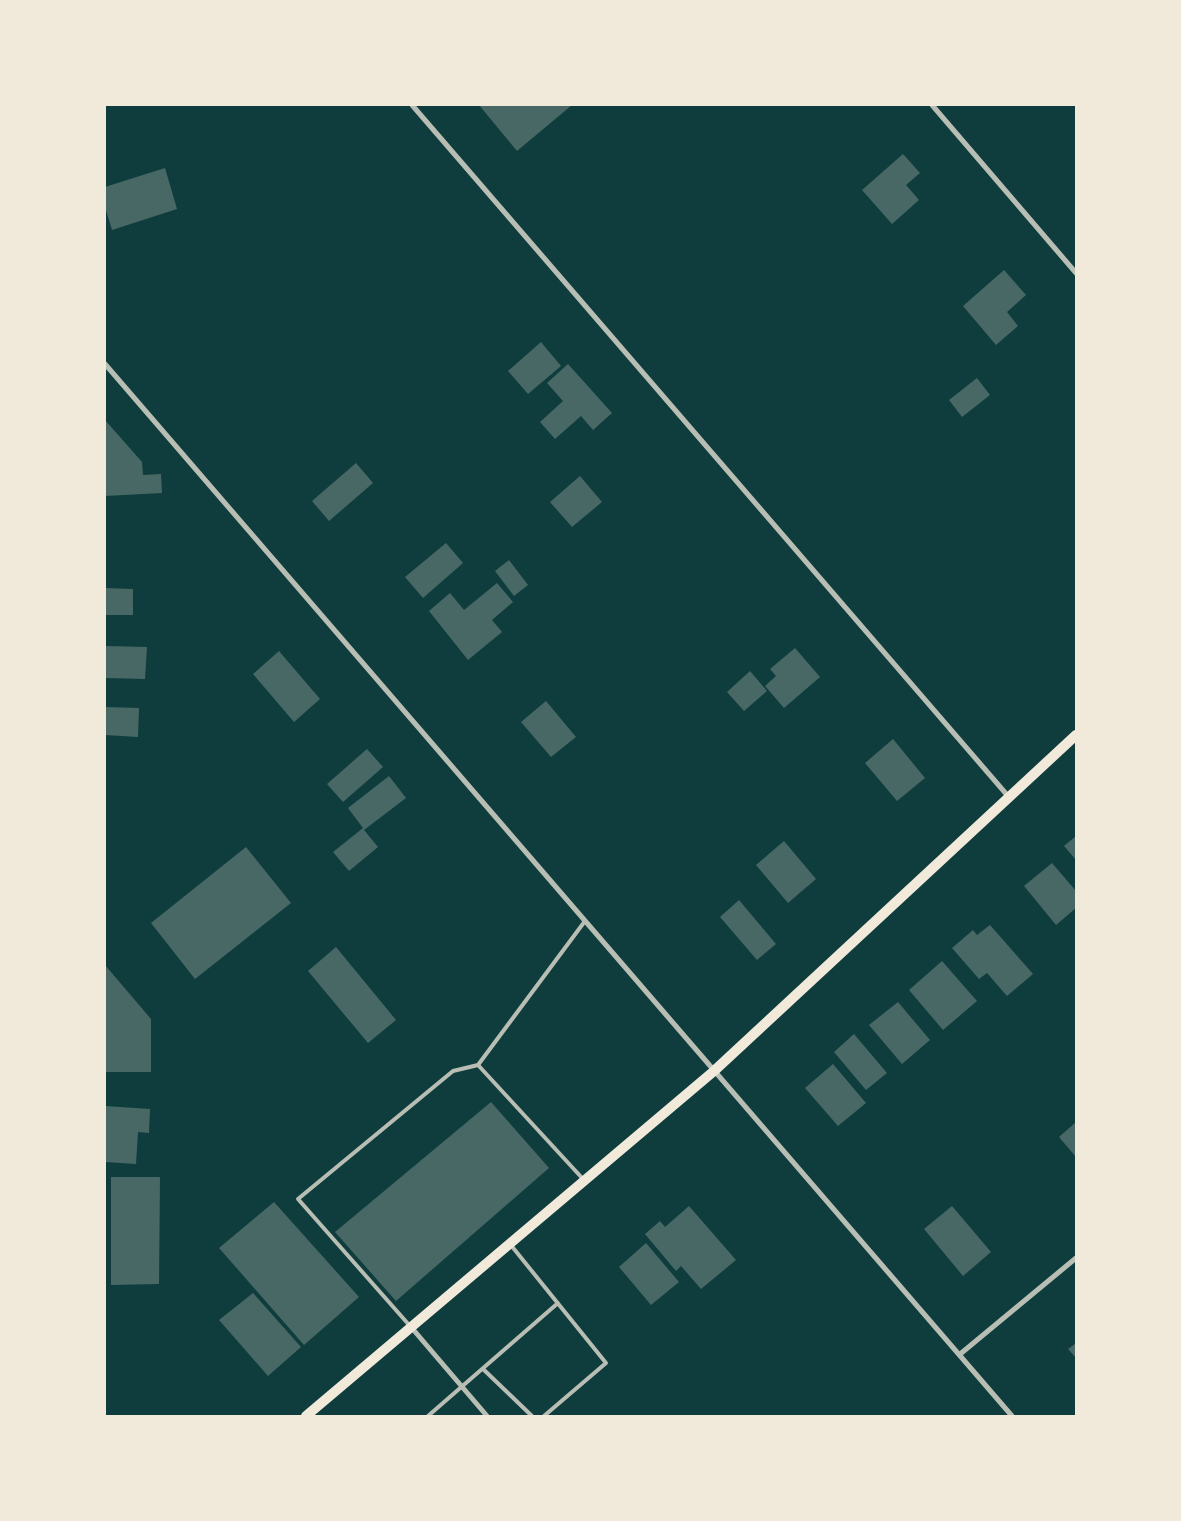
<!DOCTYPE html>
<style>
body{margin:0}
#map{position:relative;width:1181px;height:1521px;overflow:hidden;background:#0f3d3e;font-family:"PT Sans Narrow",sans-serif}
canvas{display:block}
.frame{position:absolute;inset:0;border:106px solid #f1e9da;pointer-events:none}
</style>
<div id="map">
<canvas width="1181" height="1521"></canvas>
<div class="frame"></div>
</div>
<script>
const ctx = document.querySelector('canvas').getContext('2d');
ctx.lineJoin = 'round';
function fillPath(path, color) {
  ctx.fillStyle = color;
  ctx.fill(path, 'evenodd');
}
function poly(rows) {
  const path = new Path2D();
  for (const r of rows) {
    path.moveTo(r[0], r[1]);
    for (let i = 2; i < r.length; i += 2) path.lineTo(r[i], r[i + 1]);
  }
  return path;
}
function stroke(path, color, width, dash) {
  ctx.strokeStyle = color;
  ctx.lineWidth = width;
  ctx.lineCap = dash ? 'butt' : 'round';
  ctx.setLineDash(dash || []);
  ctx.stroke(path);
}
const building = poly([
 [479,105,572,105,517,151],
 [903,154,920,173,906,185,919,200,892,224,862,190],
 [165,168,177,209,112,230,105,207,105,187],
 [1004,270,1026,295,1007,312,1018,326,996,345,963,306],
 [541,342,561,366,528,394,508,371],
 [568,364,612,413,593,430,581,416,555,439,540,422,563,401,547,383],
 [977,378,990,395,962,417,949,400],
 [105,420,142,462,143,475,161,474,162,493,105,496],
 [356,463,373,483,329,521,312,501],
 [580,476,602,502,572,527,550,502],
 [446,543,463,563,423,598,405,577],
 [509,560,528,585,514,596,495,571],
 [497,583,513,602,492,620,502,632,468,660,429,611,450,593,464,610],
 [105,588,133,589,133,615,105,615],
 [105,646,147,647,145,679,105,678],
 [795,648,820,677,784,708,765,686,776,676,770,669],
 [279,651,320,699,294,722,253,674],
 [750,671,767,691,744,711,727,692],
 [546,701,576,737,551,757,521,722],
 [105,707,139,708,138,737,105,735],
 [893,739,925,778,897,801,865,763],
 [367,749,383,767,343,802,327,784],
 [389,776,406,798,364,830,378,847,349,871,333,852,363,828,348,808],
 [1076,836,1076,860,1064,846],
 [784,841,816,879,788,903,756,865],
 [246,847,291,903,195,979,151,923],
 [1052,863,1076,891,1076,908,1056,925,1024,886],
 [739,900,776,944,757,960,720,917],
 [990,925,1033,974,1007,996,987,973,979,979,952,948,973,930,977,935],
 [336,947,396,1020,368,1043,308,971],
 [942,961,977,1001,943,1030,909,990],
 [105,965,151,1019,151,1072,105,1072],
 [898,1002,930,1040,902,1064,869,1025],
 [854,1034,887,1073,866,1090,834,1052],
 [833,1064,866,1103,838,1126,805,1088],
 [491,1102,549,1168,396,1301,335,1232],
 [105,1106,150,1109,149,1133,138,1132,136,1164,105,1162],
 [1076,1122,1076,1157,1059,1137],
 [111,1177,160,1177,159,1284,111,1285],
 [274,1202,359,1297,304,1345,219,1248],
 [689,1206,736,1260,701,1289,681,1266,676,1271,645,1234,660,1221,665,1227],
 [952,1206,991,1252,963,1276,924,1229],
 [646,1243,679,1282,651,1305,619,1267],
 [253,1293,301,1347,268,1376,219,1320],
 [1076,1343,1076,1358,1068,1349]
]);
const service = poly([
 [478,1065,585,921],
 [510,1244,606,1363,544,1416],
 [410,1326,298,1199,453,1071,478,1065,583,1179],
 [483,1369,532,1416],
 [428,1416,558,1303]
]);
const minor = poly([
 [412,105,1008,796],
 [932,105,1076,273],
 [105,364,1012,1416],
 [411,1327,487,1416],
 [959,1355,1076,1258]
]);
const secondary = poly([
 [306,1416,714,1071,1076,735]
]);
fillPath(building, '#486865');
stroke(service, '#b8beb3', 4);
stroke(minor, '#b8beb3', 5);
stroke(secondary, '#f1e9da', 10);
</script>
